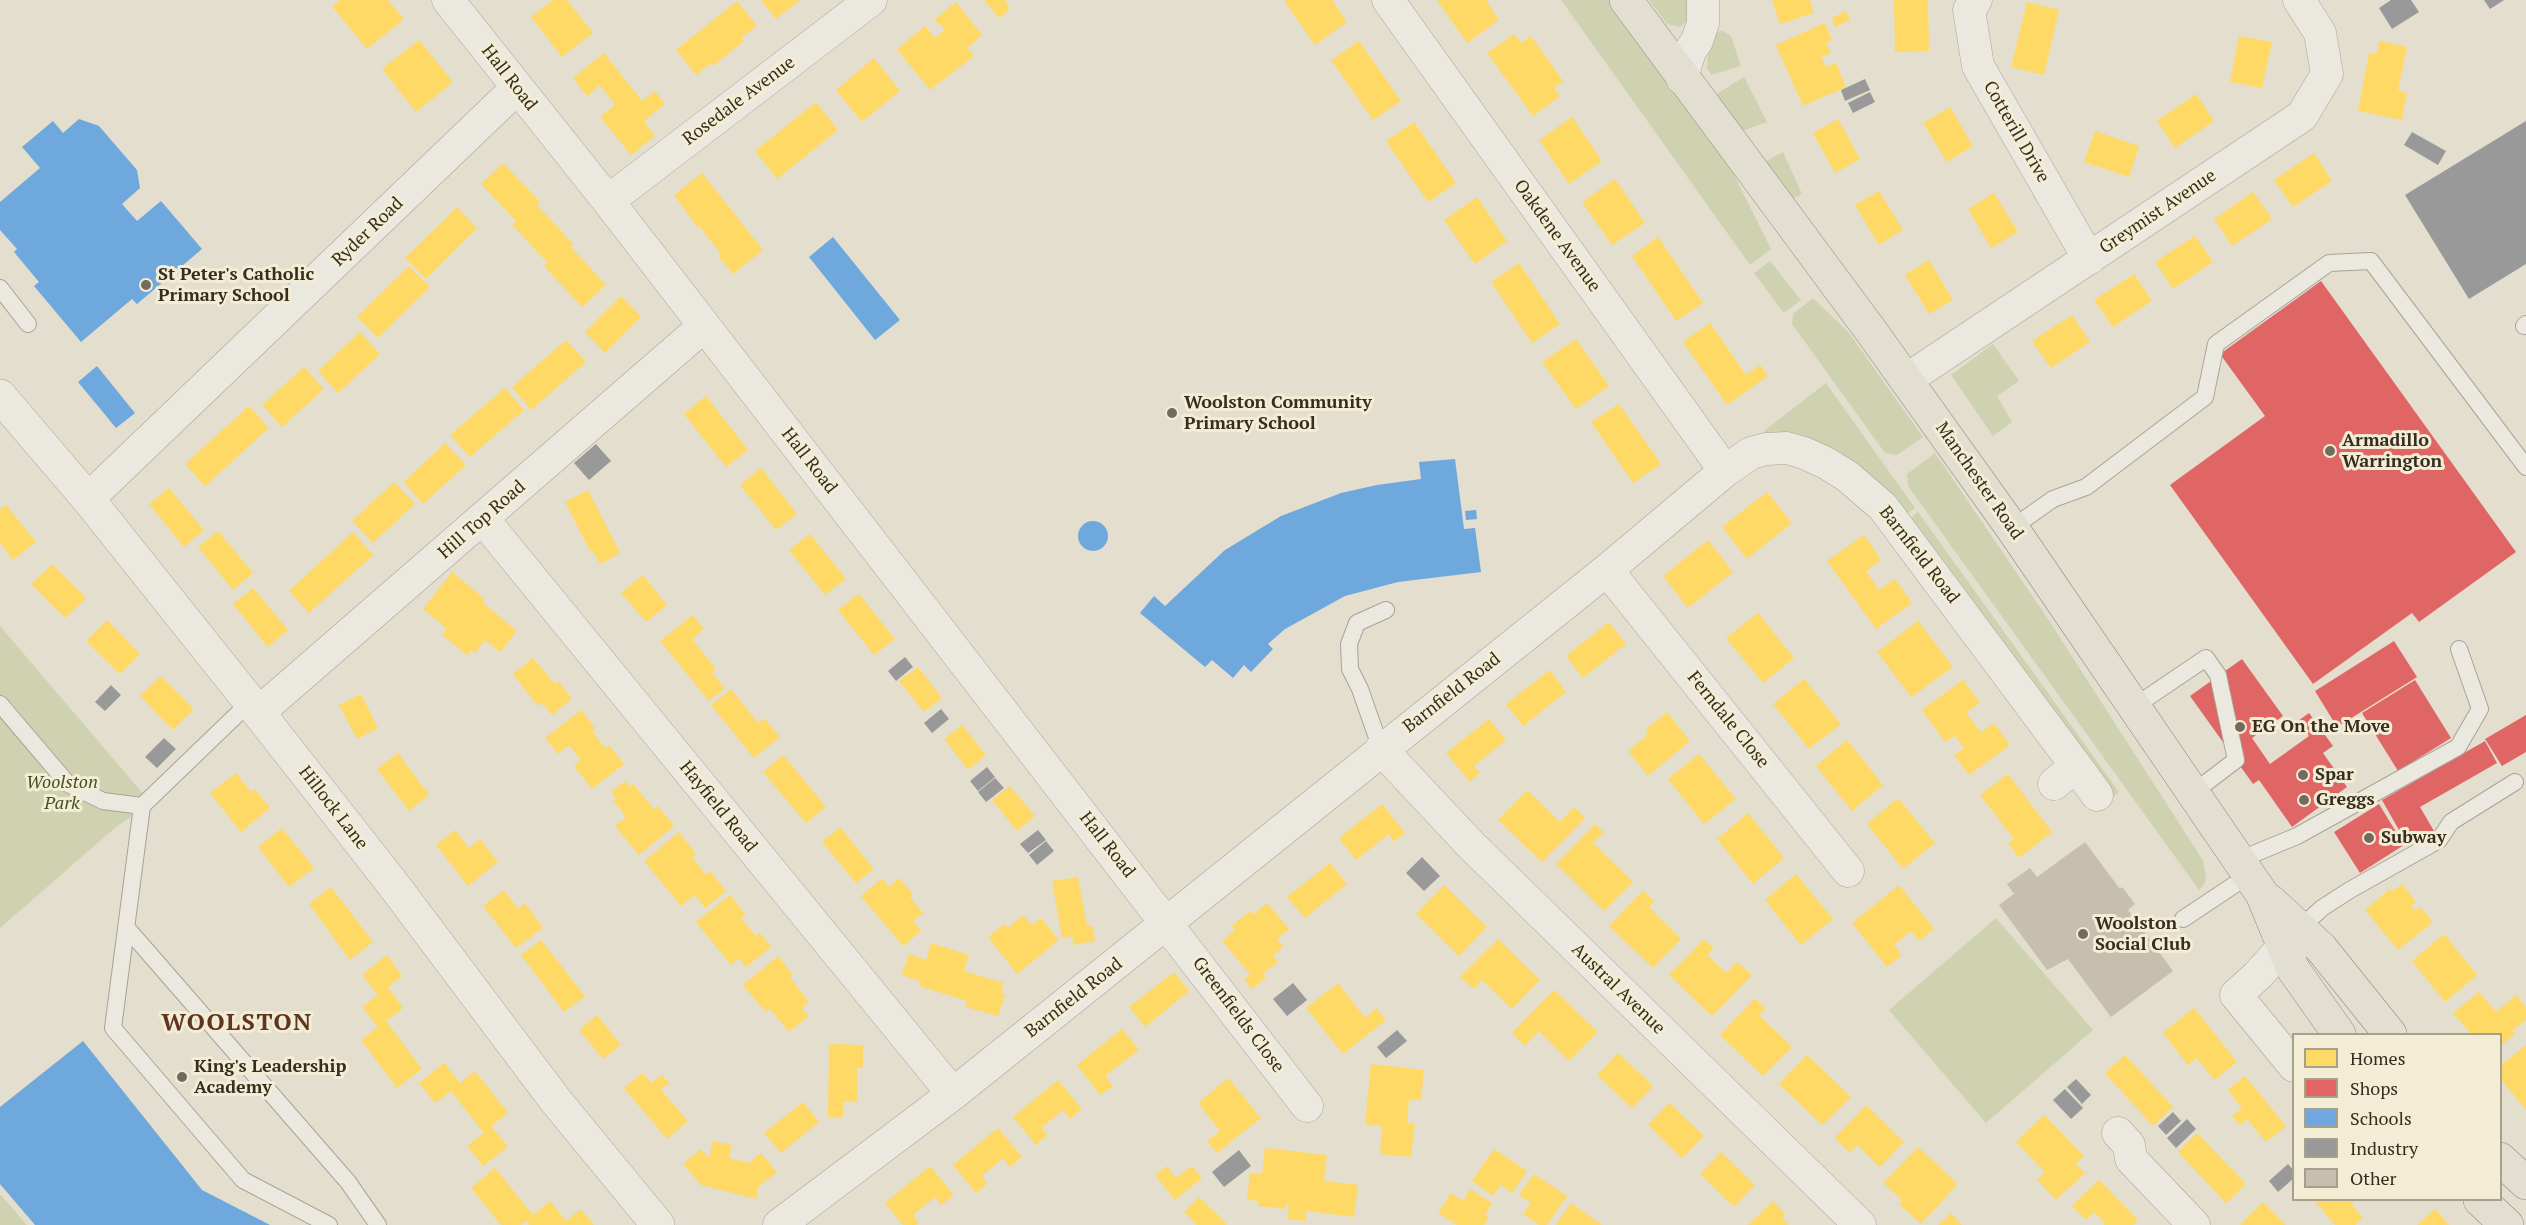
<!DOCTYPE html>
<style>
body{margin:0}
#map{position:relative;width:2526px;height:1225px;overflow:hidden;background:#e3dece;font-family:"PT Serif",serif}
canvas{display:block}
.legend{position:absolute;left:2292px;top:1033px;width:210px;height:168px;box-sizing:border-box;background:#f3edd5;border:2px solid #a7a08d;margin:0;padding:8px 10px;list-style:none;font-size:18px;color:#362d20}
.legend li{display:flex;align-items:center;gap:12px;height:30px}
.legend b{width:30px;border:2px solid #a7a08d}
</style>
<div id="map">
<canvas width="2526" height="1225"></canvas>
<ul class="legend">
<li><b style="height:16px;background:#ffd966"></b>Homes</li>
<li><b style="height:16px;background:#e06666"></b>Shops</li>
<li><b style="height:16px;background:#6fa8dc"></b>Schools</li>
<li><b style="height:16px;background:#999"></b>Industry</li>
<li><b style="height:16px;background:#c6beaf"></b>Other</li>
</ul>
</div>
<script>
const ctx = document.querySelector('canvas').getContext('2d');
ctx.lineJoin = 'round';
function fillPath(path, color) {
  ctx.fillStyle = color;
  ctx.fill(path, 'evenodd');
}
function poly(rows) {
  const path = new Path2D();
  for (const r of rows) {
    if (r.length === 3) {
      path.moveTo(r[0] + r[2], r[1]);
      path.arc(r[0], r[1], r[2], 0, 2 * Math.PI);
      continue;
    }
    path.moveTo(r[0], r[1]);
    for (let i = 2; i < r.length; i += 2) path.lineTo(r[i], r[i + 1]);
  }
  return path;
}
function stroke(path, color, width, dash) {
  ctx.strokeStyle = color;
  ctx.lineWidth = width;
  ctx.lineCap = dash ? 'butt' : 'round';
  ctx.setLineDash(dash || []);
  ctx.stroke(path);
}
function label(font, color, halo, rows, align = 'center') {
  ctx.font = font + ' "PT Serif",serif';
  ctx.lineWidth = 6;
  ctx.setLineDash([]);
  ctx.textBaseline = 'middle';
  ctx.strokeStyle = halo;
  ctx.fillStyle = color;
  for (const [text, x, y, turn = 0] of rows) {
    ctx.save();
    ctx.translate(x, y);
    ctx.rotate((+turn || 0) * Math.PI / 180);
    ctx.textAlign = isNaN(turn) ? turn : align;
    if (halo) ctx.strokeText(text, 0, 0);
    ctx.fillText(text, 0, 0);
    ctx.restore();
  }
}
const green = poly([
 [1561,0,1611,0,1732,171,1771,249,1750,265],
 [1649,0,1688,0,1687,21,1680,27,1667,24],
 [1721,30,1731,36,1741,66,1711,75,1707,68,1708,54,1714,36],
 [1744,77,1767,122,1742,131,1715,95],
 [1783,152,1802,194,1792,199,1764,162],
 [1770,261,1801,300,1784,313,1754,273],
 [1813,298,1849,333,1923,437,1897,455,1885,453,1792,324,1793,314],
 [1993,344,2019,381,1997,396,2012,422,1993,436,1951,375],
 [1826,383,1915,508,1902,518,1768,436,1764,431],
 [1935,453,2046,616,2197,851,2203,861,2206,877,2205,883,2199,890,1908,486,1907,474],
 [1918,512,2119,792,2114,796,1905,522],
 [0,626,151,803,116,827,0,928],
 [1996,918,2093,1030,1986,1123,1889,1010],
 [0,1194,27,1225,0,1225]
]);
const homes = poly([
 [340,0,388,0,404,19,367,49,332,6],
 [553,0,567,0,593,33,562,57,531,17],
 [761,0,800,0,776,19],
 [984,0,1007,0,1005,2,1010,9,999,18],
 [1286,0,1332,0,1347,22,1315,45,1284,1],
 [1437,0,1486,0,1499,20,1467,43],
 [1772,0,1810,0,1814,13,1780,24],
 [1894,0,1928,0,1929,51,1895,52],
 [737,1,757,26,741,38,744,41,713,66,711,63,696,75,676,50],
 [956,2,982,35,967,48,974,56,930,90,897,49,925,26,935,38,945,30,935,19],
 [2027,2,2059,10,2044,75,2011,67],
 [1846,11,1850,20,1835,27,1832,18],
 [1825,23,1832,40,1826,43,1831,53,1821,57,1826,67,1836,63,1846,87,1803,106,1776,45],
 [1514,34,1521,43,1531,36,1563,81,1554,88,1560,96,1533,116,1487,53],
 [2239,36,2272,42,2262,88,2230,82],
 [419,40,453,82,416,112,382,69],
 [1359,41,1401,101,1373,120,1331,60],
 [2379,41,2407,47,2398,90,2407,93,2402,120,2358,111,2369,53,2377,54],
 [604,53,642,101,655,91,665,104,644,121,655,136,631,155,600,117,615,105,600,85,587,96,573,78],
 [874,58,900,91,862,122,836,90],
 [2196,94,2214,121,2175,148,2157,121],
 [816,102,838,130,777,179,755,151],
 [1950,107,1973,146,1947,162,1923,123],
 [1572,117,1602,161,1569,184,1539,140],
 [1838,119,1860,159,1835,173,1813,133],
 [1414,122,1456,183,1428,202,1386,141],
 [2095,131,2139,146,2129,177,2084,162],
 [2314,153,2332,181,2293,207,2274,180],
 [503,163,540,202,537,205,574,245,571,247,606,285,582,307,544,266,548,263,512,225,516,221,481,184],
 [702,173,763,250,733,274,718,256,721,254,699,226,697,227,674,195],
 [1615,179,1645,223,1612,245,1582,202],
 [1879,191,1903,230,1879,245,1855,205],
 [2253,192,2272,219,2232,246,2214,219],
 [1994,193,2018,232,1991,248,1968,209],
 [1477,197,1507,241,1475,264,1444,220],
 [457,207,477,228,426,279,405,258],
 [2195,236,2213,262,2173,289,2155,262],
 [1658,237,1703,303,1676,321,1632,256],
 [1929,260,1953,300,1929,314,1905,275],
 [1519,263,1560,324,1532,343,1491,282],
 [409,266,430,287,378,338,357,317],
 [2134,274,2152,301,2113,327,2094,300],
 [621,296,641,317,605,353,585,332],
 [2072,315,2090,342,2051,368,2032,341],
 [1710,323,1746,375,1760,365,1768,376,1727,405,1683,342],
 [360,332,380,354,338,393,318,371],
 [1576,339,1609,386,1576,409,1542,362],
 [566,340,586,362,531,410,512,387],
 [304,367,324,389,282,427,262,405],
 [505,388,524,410,470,457,450,435],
 [706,396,748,450,726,467,684,414],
 [1619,404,1661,464,1633,483,1591,422],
 [249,406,269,428,205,486,185,464],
 [445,443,466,465,423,504,404,482],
 [761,468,797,514,776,530,740,485],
 [394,482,415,504,373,543,352,521],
 [169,488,204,530,184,547,149,504],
 [588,490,620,553,600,564,592,550,590,551,565,502],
 [1767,492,1792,523,1747,559,1722,527],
 [6,505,36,542,13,560,0,543,0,509],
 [218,531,253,573,233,590,198,547],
 [353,532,373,555,309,613,289,591],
 [810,534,846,579,825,595,789,550],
 [1864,535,1881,560,1866,571,1879,590,1895,579,1912,603,1876,629,1827,561],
 [1708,540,1733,572,1688,608,1663,576],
 [52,564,86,598,65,618,31,584],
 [452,572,485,599,482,602,517,631,500,652,485,640,475,653,471,650,467,655,442,635,447,629,423,609],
 [643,575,667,605,646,622,621,593],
 [253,588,288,630,268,647,233,604],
 [859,594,895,639,874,655,838,610],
 [1758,613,1794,658,1763,683,1726,638],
 [693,615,704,629,692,639,716,669,712,673,725,688,709,701,660,641],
 [107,620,140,654,120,674,86,641],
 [1918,621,1953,667,1911,697,1877,652],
 [1609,622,1626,644,1583,678,1566,656],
 [533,658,555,684,559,682,572,699,552,715,542,703,538,706,513,674],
 [918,667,942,698,924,712,899,681],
 [1550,670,1566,692,1523,726,1506,704],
 [161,676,194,709,173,730,140,696],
 [1804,679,1841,724,1809,749,1773,704],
 [1963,680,1980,703,1966,713,1981,732,1994,723,2010,745,1969,775,1954,755,1964,748,1955,736,1945,742,1922,710],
 [731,689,758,723,764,718,780,737,754,758,711,705],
 [361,694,378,728,357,739,339,705],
 [581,710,595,728,592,731,605,748,609,745,624,764,592,789,574,766,581,760,569,745,558,754,545,738],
 [1667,712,1690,741,1648,776,1628,751,1648,735,1645,730],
 [1489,719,1506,740,1474,766,1480,773,1470,782,1446,753],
 [962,725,986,755,968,770,944,739],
 [1847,740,1883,785,1852,811,1816,766],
 [398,753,429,795,409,811,377,769],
 [1699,754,1736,799,1704,824,1668,779],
 [783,755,826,807,806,823,763,772],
 [236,773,251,792,255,789,270,808,241,832,210,793],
 [2008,774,2052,832,2019,858,2008,843,2014,839,1980,795],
 [625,781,629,787,633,784,654,809,658,806,674,826,639,855,615,826,626,817,613,800,616,798,611,792],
 [1010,786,1035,816,1017,831,992,800],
 [1527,790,1560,822,1574,807,1585,818,1542,862,1498,820],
 [1898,798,1935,843,1903,869,1867,824],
 [1382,804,1405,833,1394,842,1389,834,1356,860,1339,838],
 [1748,813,1784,858,1753,884,1717,839],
 [1595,824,1604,832,1593,843,1633,882,1604,911,1556,864],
 [840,827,874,869,856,883,822,842],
 [282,828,314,868,289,887,258,847],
 [455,830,469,848,480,839,498,862,468,886,436,845],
 [679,832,696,854,692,857,706,875,710,871,726,891,705,908,695,895,681,906,644,861],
 [1330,863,1347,884,1305,918,1287,897],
 [1796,874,1833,919,1801,945,1765,900],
 [1078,877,1087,926,1092,925,1095,941,1074,945,1072,936,1062,938,1052,881],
 [882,878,889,887,899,878,913,894,910,897,923,913,913,921,921,931,903,946,861,896],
 [2402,884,2416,902,2411,906,2415,911,2420,907,2433,922,2398,950,2365,910,2390,889,2392,892],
 [1444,885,1487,927,1459,956,1416,914],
 [1899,885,1934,929,1919,941,1911,931,1894,945,1902,955,1887,967,1852,923],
 [331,887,373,942,350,960,309,904],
 [504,890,518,909,525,903,543,928,516,948,483,906],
 [1643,891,1654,901,1649,907,1681,939,1653,968,1609,926],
 [730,895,746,915,741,918,748,927,756,936,760,933,771,947,746,967,739,958,731,965,696,922],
 [1267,903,1289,929,1277,939,1283,947,1273,956,1278,962,1263,974,1266,978,1252,989,1244,979,1250,974,1222,941,1235,930,1232,926,1250,911,1253,915],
 [1023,915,1032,925,1041,918,1059,940,1017,974,988,937,1004,924,1008,928],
 [2444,934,2477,975,2445,1002,2412,961],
 [1498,939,1540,980,1512,1009,1482,980,1474,989,1460,977],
 [1704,939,1714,948,1707,955,1726,973,1737,962,1752,975,1712,1016,1669,975],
 [541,940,585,996,564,1012,521,955],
 [931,943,969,955,964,971,1004,983,1001,993,1005,994,998,1016,966,1007,967,1001,919,986,920,981,902,975,909,954,926,960],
 [387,955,402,976,388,987,403,1008,386,1021,422,1069,397,1088,361,1040,378,1027,362,1007,378,995,362,975],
 [778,956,793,975,790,978,809,1002,802,1008,809,1016,789,1032,770,1009,766,1012,743,985],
 [1174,972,1189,991,1145,1027,1129,1007],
 [1338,983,1365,1018,1376,1008,1386,1020,1343,1054,1306,1008],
 [1554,990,1598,1032,1569,1061,1539,1031,1525,1046,1512,1033],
 [2479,992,2496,1012,2516,995,2526,1007,2526,1020,2512,1031,2515,1034,2500,1046,2500,1034,2471,1034,2453,1013],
 [1755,998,1765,1009,1759,1015,1792,1047,1763,1076,1720,1035],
 [2194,1008,2237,1062,2214,1080,2197,1058,2188,1065,2163,1033],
 [597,1015,621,1045,603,1059,579,1030],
 [1122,1029,1139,1050,1105,1076,1113,1086,1100,1095,1077,1065],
 [829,1044,863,1045,863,1068,857,1068,857,1102,843,1101,843,1117,828,1117],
 [2526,1045,2526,1110,2500,1078,2500,1066],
 [1618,1053,1653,1086,1632,1108,1597,1075],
 [1807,1055,1851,1097,1822,1125,1779,1084],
 [2125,1055,2173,1107,2153,1126,2105,1073],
 [444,1063,460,1083,475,1071,508,1113,491,1126,508,1147,483,1166,467,1146,484,1133,451,1091,435,1103,419,1083],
 [1371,1064,1424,1070,1421,1100,1409,1099,1407,1123,1415,1124,1411,1157,1380,1154,1382,1126,1365,1124],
 [642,1073,651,1083,662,1075,669,1083,661,1090,688,1121,667,1139,624,1088],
 [2245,1076,2286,1126,2266,1142,2247,1119,2240,1125,2232,1116,2242,1108,2228,1090],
 [1228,1078,1261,1118,1217,1153,1207,1141,1220,1131,1198,1103],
 [1058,1080,1082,1109,1070,1119,1063,1110,1041,1128,1048,1135,1036,1145,1013,1117],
 [803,1102,819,1122,781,1153,764,1133],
 [1669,1103,1704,1136,1682,1158,1648,1125],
 [1866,1105,1904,1142,1880,1167,1857,1145,1850,1153,1835,1138],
 [2044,1115,2084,1156,2076,1164,2085,1173,2056,1200,2037,1180,2045,1172,2016,1142],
 [998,1128,1022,1157,1010,1167,1003,1158,982,1176,987,1184,976,1193,953,1165],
 [2197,1133,2246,1184,2226,1203,2178,1152],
 [713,1141,732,1145,729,1158,749,1163,761,1153,777,1172,758,1187,756,1199,701,1185,683,1164,701,1149,709,1158],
 [1918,1147,1958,1184,1921,1224,1899,1204,1902,1200,1883,1183],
 [1265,1148,1327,1155,1324,1181,1358,1185,1354,1217,1306,1211,1305,1221,1287,1219,1289,1205,1286,1204,1285,1209,1258,1206,1259,1201,1247,1200,1250,1173,1262,1174],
 [1494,1149,1527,1171,1512,1193,1501,1185,1493,1196,1472,1181],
 [1721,1152,1755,1185,1734,1207,1700,1174],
 [930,1166,954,1195,941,1205,935,1197,913,1215,919,1223,916,1225,903,1225,885,1203],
 [1167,1166,1176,1178,1192,1166,1202,1178,1175,1200,1155,1175],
 [495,1168,533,1215,550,1201,566,1221,581,1209,594,1225,529,1225,526,1221,521,1225,501,1225,471,1188],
 [1534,1174,1567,1196,1547,1225,1539,1225,1523,1214,1531,1203,1519,1195],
 [2099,1180,2138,1220,2133,1225,2103,1225,2105,1223,2094,1212,2086,1220,2072,1206],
 [1470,1189,1492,1203,1485,1215,1489,1218,1484,1225,1457,1225,1438,1213,1451,1193,1463,1201],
 [1199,1197,1227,1224,1226,1225,1197,1225,1184,1212],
 [2314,1200,2357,1200,2351,1204,2363,1218,2355,1225,2335,1225],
 [1773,1201,1785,1214,1782,1218,1789,1225,1748,1225],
 [2263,1202,2286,1225,2240,1225],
 [1571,1203,1602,1225,1556,1225],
 [2435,1209,2449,1225,2417,1225],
 [1951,1213,1962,1225,1938,1225]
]);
const shops = poly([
 [2321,281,2516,552,2419,622,2412,613,2313,684,2170,485,2265,416,2220,354],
 [2394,641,2417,677,2337,727,2315,691],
 [2242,659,2283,716,2252,738,2270,764,2309,736,2298,721,2309,713,2333,746,2323,753,2347,787,2292,827,2259,780,2253,784,2190,696],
 [2415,680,2451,738,2398,771,2362,713],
 [2526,715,2526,752,2502,766,2485,739],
 [2485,741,2497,763,2420,807,2434,831,2408,846,2382,800],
 [2379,804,2404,845,2360,873,2334,832]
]);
const schools = poly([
 [79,119,99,126,137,170,140,188,122,204,137,221,161,201,202,249,137,304,132,299,81,342,34,286,39,282,14,252,17,249,0,230,0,202,40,168,22,147,53,121,63,133],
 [833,237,900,320,875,340,809,257],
 [97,366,135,413,116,428,78,382],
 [1455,459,1464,529,1475,528,1481,572,1398,582,1345,596,1285,629,1268,644,1273,649,1251,672,1244,665,1233,678,1212,660,1205,667,1140,613,1154,596,1165,606,1225,550,1281,516,1341,493,1377,485,1421,479,1419,462],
 [1476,510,1477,519,1466,520,1465,511],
 [1093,536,15],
 [83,1041,202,1190,270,1225,35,1225,0,1184,0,1107]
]);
const industry = poly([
 [2391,0,2411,0,2419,12,2392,29,2379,8],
 [2484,0,2504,0,2490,9],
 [1865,79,1870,90,1845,101,1841,90],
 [1870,92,1875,102,1853,113,1848,103],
 [2526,121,2526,264,2469,299,2405,195],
 [2412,132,2446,151,2438,165,2404,145],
 [596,444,611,461,589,480,574,463],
 [905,657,913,667,896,681,888,671],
 [111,685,121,695,105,711,95,702],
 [941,709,949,719,932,733,924,723],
 [164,738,176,749,157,768,145,757],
 [987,767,995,777,978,791,970,781],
 [995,778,1004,788,986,802,978,792],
 [1038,830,1046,840,1028,853,1020,844],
 [1046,841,1054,851,1037,865,1029,855],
 [1422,857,1440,876,1424,891,1406,873],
 [1293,983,1307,1000,1287,1016,1273,999],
 [1397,1030,1407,1041,1386,1058,1377,1047],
 [2076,1079,2091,1095,2082,1104,2067,1087],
 [2065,1089,2083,1108,2071,1119,2053,1100],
 [2173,1112,2181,1121,2166,1135,2158,1126],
 [2187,1119,2196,1129,2176,1148,2167,1138],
 [1239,1150,1251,1166,1224,1187,1212,1172],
 [2288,1164,2294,1171,2294,1178,2278,1192,2269,1181]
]);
const building = poly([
 [2085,842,2120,889,2122,887,2135,904,2128,910,2173,971,2111,1017,2068,959,2047,970,1999,905,2014,894,2007,884,2030,868,2037,877]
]);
const service = poly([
 [0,288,28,324],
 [2524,326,2526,324],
 [2012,528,2053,499,2086,487,2205,397,2216,344,2329,263,2371,261,2526,467],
 [250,702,142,806,113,1028,243,1180,329,1225],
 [0,704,68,784,103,801,142,806],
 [2135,706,2206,658,2218,675,2236,760,2194,792],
 [1381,749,1360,689,1350,669,1349,644,1357,623,1386,610],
 [2239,860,2297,836,2458,747,2480,709,2459,649],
 [2183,919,2249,875],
 [126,927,348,1182,378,1225],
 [2300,928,2322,908,2350,890,2439,840,2451,822,2515,782]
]);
const minor = poly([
 [448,0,608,201,1307,1106],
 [1388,0,1725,471],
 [1976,0,1969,10,1978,66,2089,259],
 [1682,78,1690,51,1697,41,1703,23,1703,0],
 [608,201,871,0],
 [1906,380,2302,116,2327,74,2320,33,2299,0],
 [88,499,517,88],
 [483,519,953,1094],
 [1607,570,1848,871],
 [258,713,704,326],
 [1381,749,1470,844,1860,1225],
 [2054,784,2076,766,2097,795],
 [2294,1066,2236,995,2258,975,2300,928],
 [2118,1133,2129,1145,2131,1159,2194,1225],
 [779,1225,953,1094,1607,570,1725,471,1751,453,1766,449,1787,448,1804,453,1826,463,1847,476,1883,507,2076,766]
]);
const tertiary = poly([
 [0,396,88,499,250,702,392,883,556,1101,658,1225]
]);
const primary = poly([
 [1626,0,1871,331,2012,528,2262,894,2293,969,2339,1034],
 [2270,901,2321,948,2390,1034],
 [2500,1159,2526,1183],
 [2480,1200,2507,1225]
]);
const markers = [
 [146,285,6,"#736b5d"],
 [1172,413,6,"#736b5d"],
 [2330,451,6,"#736b5d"],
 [2240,727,6,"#736b5d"],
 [2303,775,6,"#736b5d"],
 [2304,800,6,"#736b5d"],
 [2369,838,6,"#736b5d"],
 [2083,934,6,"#736b5d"],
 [182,1077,6,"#736b5d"]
];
const streetNames = [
 ["Hall Road",509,78,52],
 ["Rosedale Avenue",739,101,-37],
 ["Cotterill Drive",2016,132,60],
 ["Greymist Avenue",2158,212,-34],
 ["Ryder Road",368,232,-44],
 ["Oakdene Avenue",1557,236,54],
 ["Hall Road",809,461,52],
 ["Manchester Road",1979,481,55],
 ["Hill Top Road",482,520,-41],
 ["Barnfield Road",1919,555,52],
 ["Barnfield Road",1452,693,-38],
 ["Ferndale Close",1728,720,51],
 ["Hayfield Road",718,807,51],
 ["Hillock Lane",333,808,52],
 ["Hall Road",1107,845,52],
 ["Austral Avenue",1618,989,44],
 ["Barnfield Road",1074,998,-38],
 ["Greenfields Close",1238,1015,53]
];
const poiNames = [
 ["St Peter's Catholic",158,275],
 ["Primary School",158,296],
 ["Woolston Community",1184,403],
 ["Primary School",1184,424],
 ["Armadillo",2342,441],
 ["Warrington",2342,462],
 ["EG On the Move",2252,727],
 ["Spar",2315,775],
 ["Greggs",2316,800],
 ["Subway",2381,838],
 ["Woolston",2095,924],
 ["Social Club",2095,945],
 ["King's Leadership",194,1067],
 ["Academy",194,1088]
];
const parkNames = [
 ["Woolston",62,783],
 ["Park",62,804]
];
const districtNames = [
 ["WOOLSTON",237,1023]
];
fillPath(green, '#cfd2b1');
fillPath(homes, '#ffd966');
fillPath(shops, '#e06666');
fillPath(schools, '#6fa8dc');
fillPath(industry, '#999');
fillPath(building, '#c6beaf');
stroke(service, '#a8a397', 18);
stroke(minor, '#a8a397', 33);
stroke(tertiary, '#a8a397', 34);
stroke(primary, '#8e897e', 34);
stroke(service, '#ebe8df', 16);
stroke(minor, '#ebe8df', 32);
stroke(tertiary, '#ebe8df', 33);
stroke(primary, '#e2dfd1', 33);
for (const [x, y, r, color] of markers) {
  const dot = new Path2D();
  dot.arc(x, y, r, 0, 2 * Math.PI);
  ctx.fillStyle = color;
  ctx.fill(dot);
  stroke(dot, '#f3edd5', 2);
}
label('18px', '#362d20', '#f3edd5', streetNames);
label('bold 18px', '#362d20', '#f3edd5', poiNames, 'left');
label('italic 18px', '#425028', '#f3edd5', parkNames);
ctx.letterSpacing = '1.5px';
label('bold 24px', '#5f3522', '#f3edd5', districtNames);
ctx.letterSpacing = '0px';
</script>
